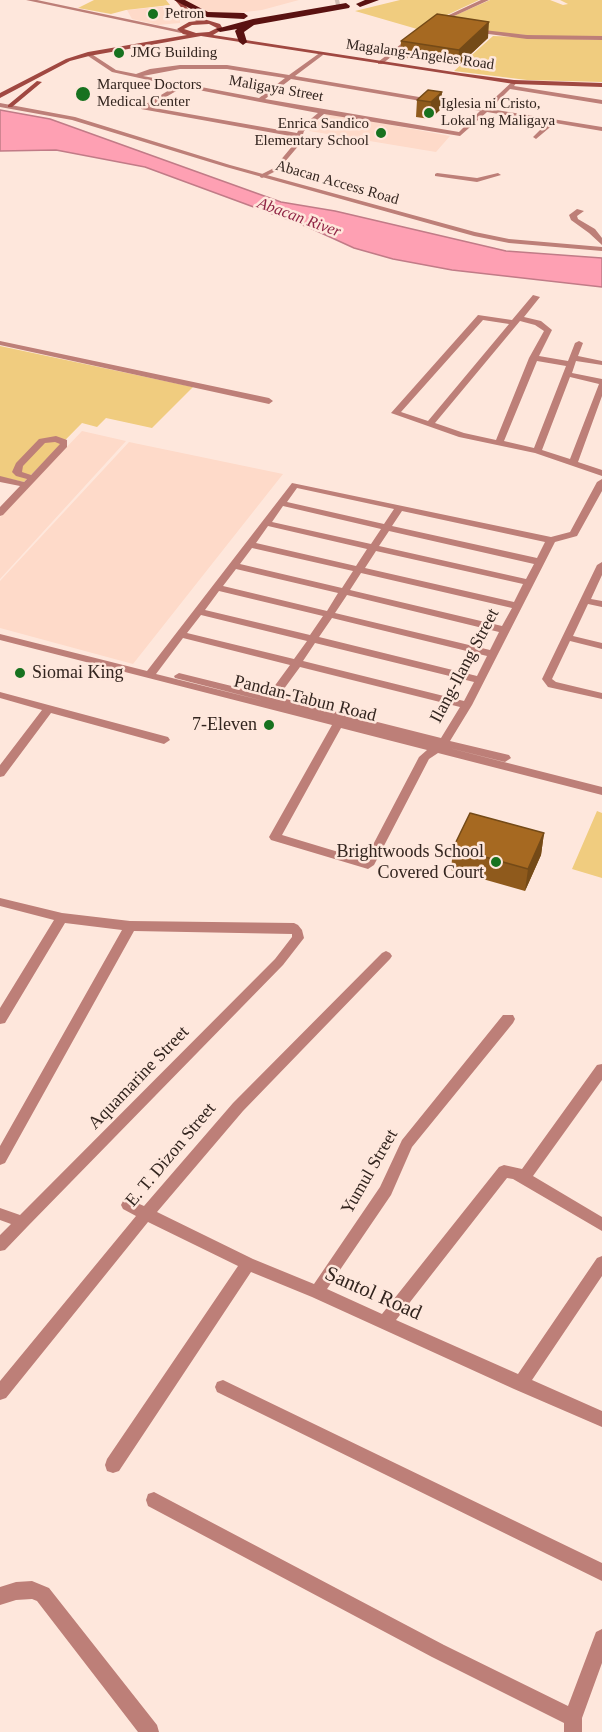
<!DOCTYPE html>
<style>
body{margin:0}
canvas{display:block;background:#fee7dc}
</style>
<canvas width="602" height="1732"></canvas>
<script>
const ctx = document.querySelector('canvas').getContext('2d');
ctx.lineJoin = 'round';
function fillPath(path, color) {
  ctx.fillStyle = color;
  ctx.fill(path, 'evenodd');
}
function poly(rows) {
  const path = new Path2D();
  for (const r of rows) {
    path.moveTo(r[0], r[1]);
    for (let i = 2; i < r.length; i += 2) path.lineTo(r[i], r[i + 1]);
  }
  return path;
}
function stroke(path, color, width, dash) {
  ctx.strokeStyle = color;
  ctx.lineWidth = width;
  ctx.lineCap = dash ? 'butt' : 'round';
  ctx.setLineDash(dash || []);
  ctx.stroke(path);
}
function label(font, color, halo, rows, align = 'center') {
  ctx.font = font + ' "Times New Roman",serif';
  ctx.lineWidth = 5;
  ctx.setLineDash([]);
  ctx.textBaseline = 'middle';
  ctx.strokeStyle = halo;
  ctx.fillStyle = color;
  for (const [text, x, y, turn = 0] of rows) {
    ctx.save();
    ctx.translate(x, y);
    ctx.rotate((+turn || 0) * Math.PI / 180);
    ctx.textAlign = isNaN(turn) ? turn : align;
    if (halo) ctx.strokeText(text, 0, 0);
    ctx.fillText(text, 0, 0);
    ctx.restore();
  }
}
const built = poly([
 [184,0,299,0,262,10,221,15,197,10],
 [170,6,180,18,180,23,158,25,132,19,127,10],
 [327,113,450,136,436,152,309,131],
 [82,431,126,441,0,579,0,517],
 [129,442,283,474,133,664,0,628,0,581]
]);
const green = poly([
 [94,0,166,0,170,5,126,10,111,14,78,8],
 [400,0,479,0,417,29,355,11],
 [490,0,550,0,563,5,568,4,560,0,602,0,602,37,559,37,494,33,447,19],
 [493,36,602,40,602,82,527,80,454,71],
 [0,346,193,387,152,428,106,418,97,427,82,423,24,482,0,477],
 [597,811,602,813,602,878,572,869]
]);
const water = poly([
 [0,110,50,119,281,202,335,211,506,251,602,258,602,287,452,270,393,259,354,248,308,227,145,167,56,150,0,151,0,110]
]);
const motorwayTunnel = poly([
 [335,1,339,0]
]);
const minor = poly([
 [26,0,37,0,184,31,181,33,26,0],
 [481,0,489,0,439,23,434,22,481,0],
 [475,29,527,35,602,36,602,40,527,39,473,32,475,29],
 [410,37,415,38,382,64,378,64,378,62,410,37],
 [321,52,323,55,295,76,484,108,514,80,517,82,514,86,602,100,602,104,510,89,490,109,602,127,602,131,555,123,536,139,533,137,548,122,487,112,460,136,324,114,304,131,300,144,278,170,262,178,260,177,260,175,274,168,294,144,296,137,141,109,141,107,176,86,112,72,85,54,90,53,116,70,136,74,150,69,180,65,227,65,289,75,321,52],
 [180,69,227,69,285,78,259,98,143,76,180,69],
 [291,79,480,111,459,132,265,99,291,79],
 [183,87,260,102,318,113,299,129,297,133,149,107,183,87],
 [437,173,477,178,498,173,501,175,477,182,435,176,435,174,437,173],
 [577,209,584,211,577,216,578,219,595,229,602,238,602,245,589,233,571,220,569,215,577,209],
 [533,295,540,297,524,317,541,321,552,330,539,356,568,361,575,343,579,341,583,343,578,356,602,361,602,365,576,361,572,373,602,379,602,396,578,462,602,470,602,476,535,453,459,437,391,413,478,315,512,320,533,295],
 [483,320,509,324,428,421,401,412,483,320],
 [520,321,535,325,544,331,529,358,496,440,464,433,435,423,520,321],
 [537,361,566,366,534,448,504,441,537,361],
 [570,377,599,384,570,459,542,450,570,377],
 [0,341,269,398,273,401,269,404,0,345,0,341],
 [56,436,67,440,67,447,3,515,0,516,0,507,20,486,0,482,0,476,24,482,27,479,16,476,12,472,16,463,39,439,56,436],
 [55,442,60,444,31,475,22,472,23,466,45,443,55,442],
 [602,479,602,491,577,536,555,542,472,705,450,741,509,755,511,758,505,762,445,747,602,787,602,795,438,753,429,759,374,865,368,869,271,840,269,837,332,725,0,640,0,634,147,671,292,483,551,537,570,532,597,482,602,479],
 [297,488,394,509,384,524,287,502,297,488],
 [283,506,381,529,371,544,272,522,283,506],
 [402,511,545,542,537,558,392,526,402,511],
 [268,526,367,549,356,566,256,543,268,526],
 [389,531,534,564,526,579,379,546,389,531],
 [252,548,353,571,342,588,240,564,252,548],
 [376,551,523,584,514,602,365,568,376,551],
 [236,569,338,593,327,611,223,586,236,569],
 [361,573,512,608,502,626,350,590,361,573],
 [219,591,323,616,310,635,205,610,219,591],
 [347,595,499,632,490,650,335,613,347,595],
 [201,615,307,641,294,659,187,633,201,615],
 [332,618,487,656,477,676,319,637,332,618],
 [183,638,290,665,268,695,179,673,174,676,175,678,264,701,156,674,183,638],
 [315,643,474,682,464,701,303,661,315,643],
 [300,667,460,707,441,738,278,697,300,667],
 [341,728,427,750,419,757,365,860,282,835,341,728],
 [602,562,602,575,591,599,602,601,602,607,588,604,573,636,602,643,602,649,570,641,552,679,556,682,602,693,602,699,548,687,542,679,597,565,602,562],
 [0,692,168,737,170,740,164,744,51,713,4,776,0,777,0,765,42,710,0,698,0,692],
 [0,898,62,913,130,921,294,923,298,925,302,930,304,938,283,965,28,1226,5,1250,0,1251,0,1235,11,1224,0,1220,0,1208,20,1215,275,959,292,937,292,934,134,931,5,1163,0,1165,0,1146,122,930,65,923,5,1023,0,1024,0,1008,54,920,0,906,0,898],
 [386,951,390,953,392,956,390,959,243,1111,157,1212,253,1259,314,1284,380,1187,402,1140,503,1015,513,1015,515,1019,513,1023,412,1147,391,1195,327,1289,382,1314,499,1167,504,1165,522,1169,597,1065,602,1064,602,1080,533,1176,602,1217,602,1231,513,1179,507,1178,396,1320,518,1374,597,1258,602,1256,602,1276,532,1380,602,1411,602,1427,514,1389,312,1297,251,1272,119,1471,113,1473,107,1471,105,1465,107,1459,238,1266,148,1222,6,1398,0,1400,0,1381,136,1216,123,1209,121,1205,123,1201,128,1199,144,1206,233,1103,382,953,386,951],
 [223,1380,602,1563,602,1581,217,1392,215,1387,217,1382,223,1380],
 [154,1492,444,1645,568,1706,596,1632,602,1629,602,1663,582,1718,582,1732,564,1732,564,1723,432,1657,148,1506,146,1500,148,1494,154,1492],
 [32,1581,49,1588,157,1725,159,1732,138,1732,37,1601,32,1599,16,1600,0,1605,0,1587,16,1582,32,1581]
]);
const tertiary = poly([
 [0,103,75,117,230,165,475,232,509,239,602,247,602,251,509,243,474,236,226,167,72,120,0,107,0,103]
]);
const secondary = poly([
 [175,0,181,0,194,16,220,24,223,29,213,35,460,73,514,80,602,83,602,87,514,84,201,36,89,56,70,61,0,98,0,93,66,59,88,52,187,35,183,34,177,29,189,22,197,21,190,18,175,0],
 [209,24,217,28,209,32,196,33,184,29,192,25,209,24],
 [37,81,42,82,12,107,8,107,8,105,37,81]
]);
const motorway = poly([
 [174,0,185,0,208,12,244,13,248,16,244,19,206,17,174,0],
 [365,0,379,0,360,7,356,4,365,0],
 [346,3,350,6,349,8,254,25,244,32,247,42,243,45,239,42,235,31,237,29,220,32,216,29,253,19,346,3]
]);
const wall = poly([
 [488,38,458,66,400,57,401,41],
 [428,90,441,109,430,119,416,117,417,100],
 [544,833,541,855,525,891,451,870,453,848]
]);
const shadedWall = poly([
 [489,22,488,38,458,66,459,50],
 [442,92,441,109,430,119,431,102],
 [544,833,541,855,525,891,528,869]
]);
const building = poly([
 [437,14,489,22,459,50,401,41,437,14],
 [428,90,442,92,431,102,417,100,428,90],
 [470,813,544,833,528,869,453,848,470,813]
]);
const markers = [
 [153,14,6,"#17721f"],
 [119,53,6,"#17721f"],
 [83,94,8,"#17721f"],
 [429,113,6,"#17721f"],
 [381,133,6,"#17721f"],
 [20,673,6,"#17721f"],
 [269,725,6,"#17721f"],
 [496,862,6,"#17721f"]
];
const farPoinames = [
 ["Petron",165,14],
 ["JMG Building",131,53],
 ["Marquee Doctors",97,85],
 ["Medical Center",97,102],
 ["Iglesia ni Cristo,",441,104],
 ["Lokal ng Maligaya",441,121],
 ["Enrica Sandico",369,124,"right"],
 ["Elementary School",369,141,"right"]
];
const farStreetnames = [
 ["Magalang-Angeles Road",420,55,8],
 ["Maligaya Street",276,89,10],
 ["Abacan Access Road",337,183,16]
];
const farWaternames = [
 ["Abacan River",299,218,20]
];
const streetNames = [
 ["Ilang-Ilang Street",465,666,-62],
 ["Pandan-Tabun Road",305,699,14],
 ["Aquamarine Street",139,1078,-46],
 ["E. T. Dizon Street",171,1155,-50],
 ["Yumul Street",370,1172,-60]
];
const poiNames = [
 ["Siomai King",32,673,"left"],
 ["7-Eleven",257,725],
 ["Brightwoods School",484,852],
 ["Covered Court",484,873]
];
const nearStreetnames = [
 ["Santol Road",373,1294,24]
];
fillPath(built, '#fedac9');
fillPath(green, '#f0cc7f');
fillPath(water, '#fea0b3');
stroke(water, '#c17b87', 1.5);
stroke(motorwayTunnel, '#d5c0b6', 10, [10, 4.5]);
fillPath(minor, '#bd7f78');
fillPath(tertiary, '#bd7f78');
fillPath(secondary, '#a04841');
fillPath(motorway, '#5a1211');
fillPath(wall, '#8f5a1c');
fillPath(shadedWall, '#744a17');
fillPath(building, '#a66921');
stroke(building, '#744a17', 1.5);
for (const [x, y, r, color] of markers) {
  const dot = new Path2D();
  dot.arc(x, y, r, 0, 2 * Math.PI);
  ctx.fillStyle = color;
  ctx.fill(dot);
  stroke(dot, '#fee7dc', 2);
}
label('15px', '#33251f', '#fee7dc', farPoinames, 'left');
label('15px', '#33251f', '#fee7dc', farStreetnames);
label('italic 16px', '#912546', '#fee7dc', farWaternames);
label('18px', '#33251f', '#fee7dc', streetNames);
label('18px', '#33251f', '#fee7dc', poiNames, 'right');
label('21px', '#33251f', '#fee7dc', nearStreetnames);
</script>
